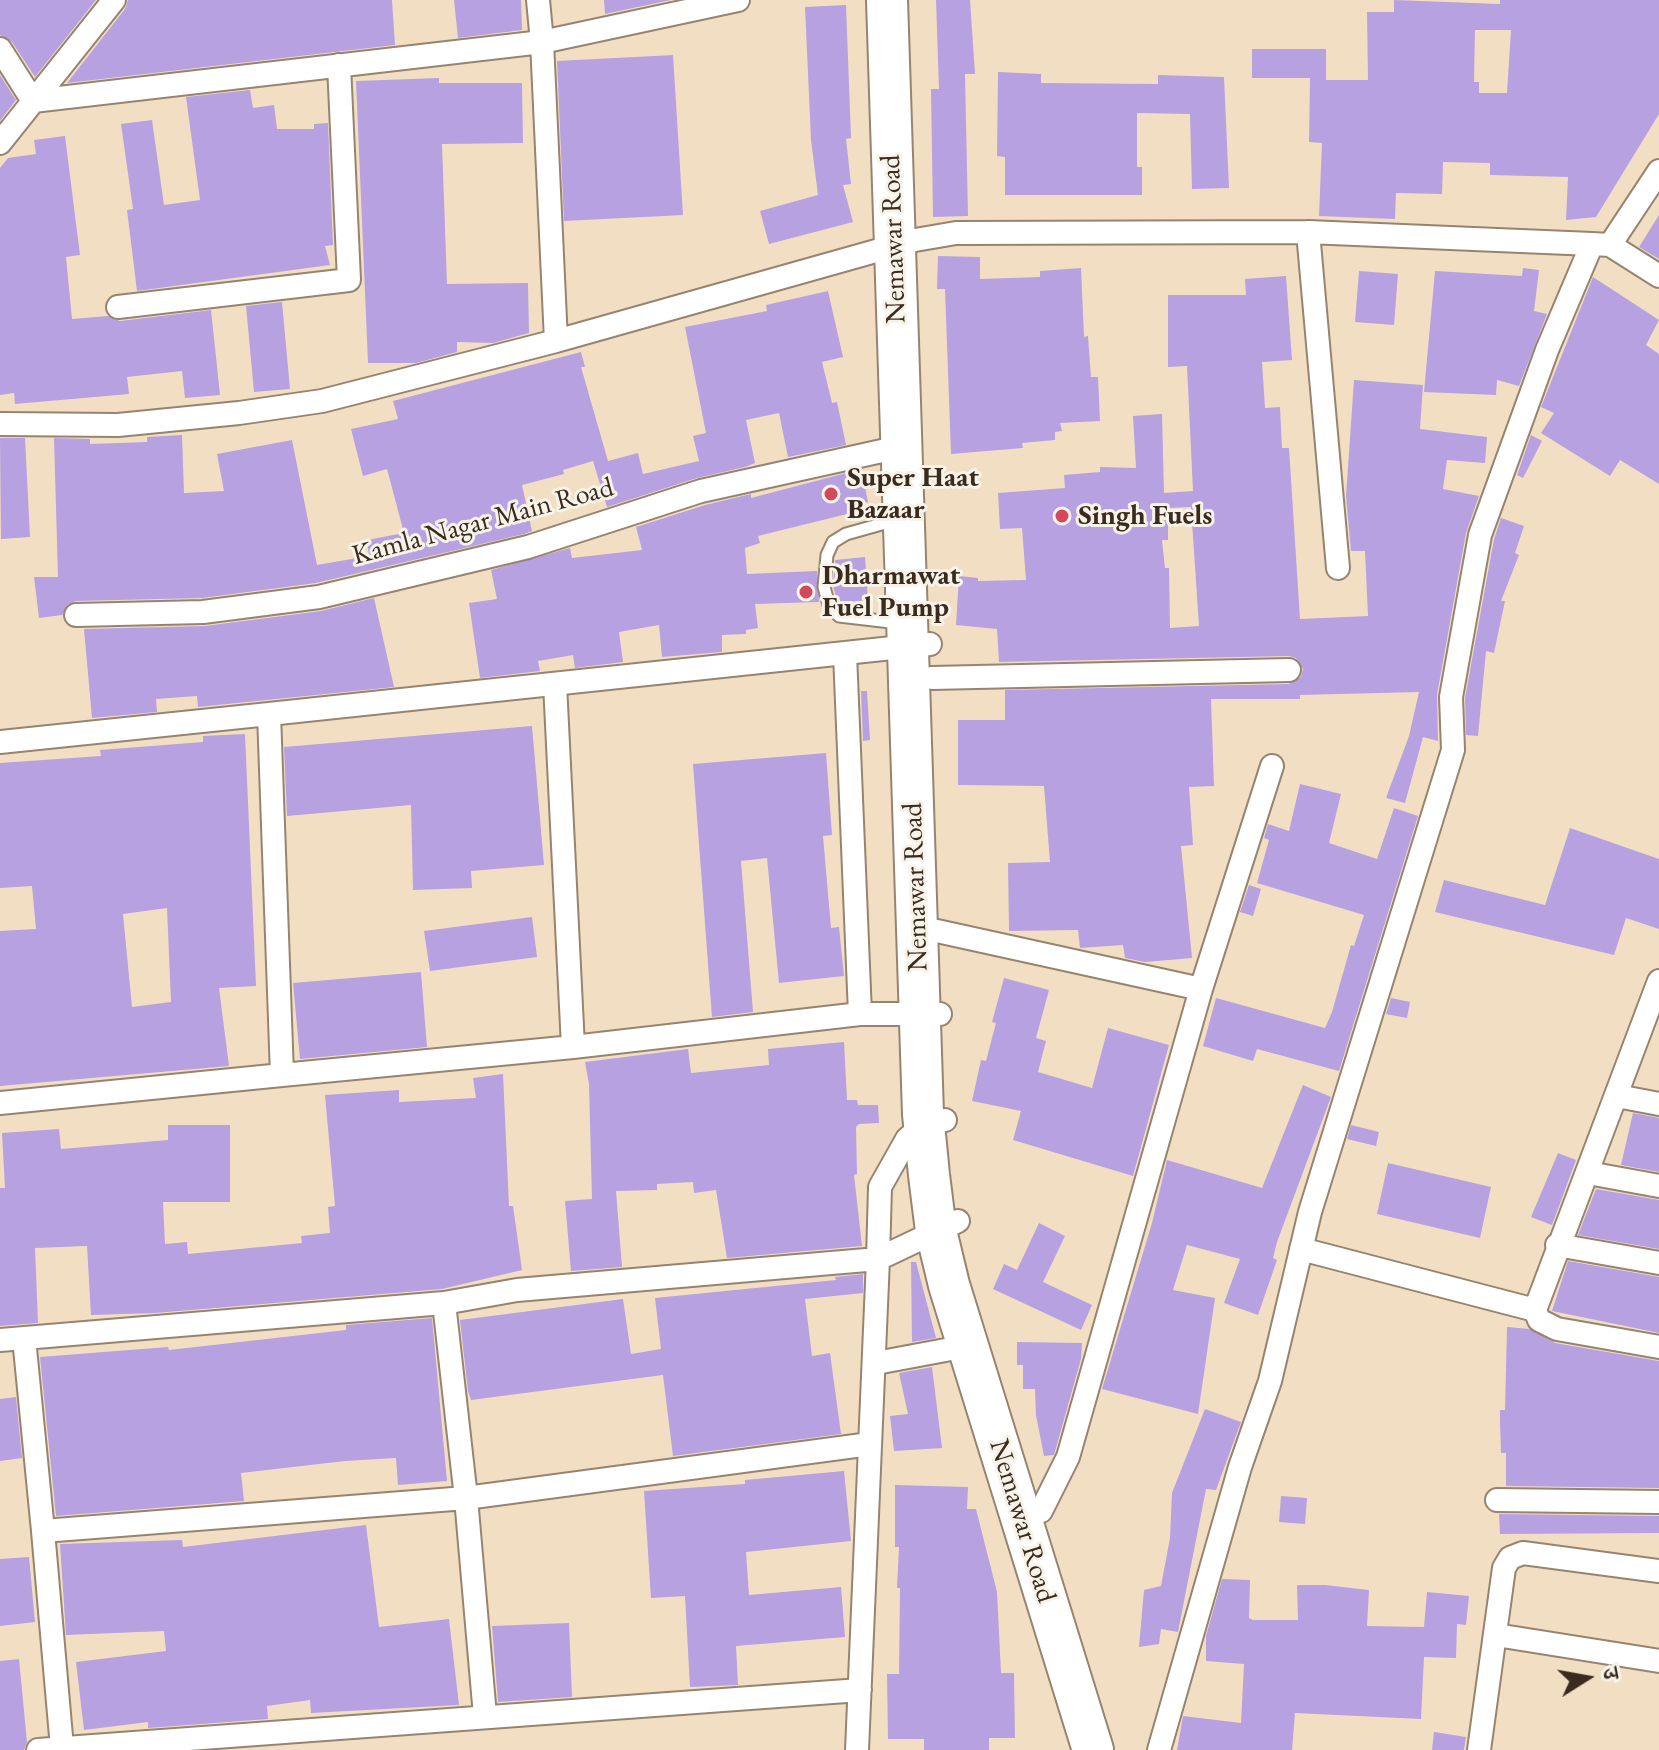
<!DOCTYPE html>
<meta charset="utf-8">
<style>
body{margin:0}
#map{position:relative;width:1659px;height:1750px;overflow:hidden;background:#f2dfc3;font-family:"EB Garamond","Noto Serif Devanagari",serif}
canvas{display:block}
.north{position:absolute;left:1547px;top:1638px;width:80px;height:80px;-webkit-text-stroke:6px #f7f3e8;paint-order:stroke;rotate:79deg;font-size:22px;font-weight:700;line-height:32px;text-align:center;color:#3b2a1e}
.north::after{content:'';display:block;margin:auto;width:28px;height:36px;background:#3b2a1e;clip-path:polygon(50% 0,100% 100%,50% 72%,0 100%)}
</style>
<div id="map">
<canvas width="1659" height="1750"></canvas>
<div class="north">उ</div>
</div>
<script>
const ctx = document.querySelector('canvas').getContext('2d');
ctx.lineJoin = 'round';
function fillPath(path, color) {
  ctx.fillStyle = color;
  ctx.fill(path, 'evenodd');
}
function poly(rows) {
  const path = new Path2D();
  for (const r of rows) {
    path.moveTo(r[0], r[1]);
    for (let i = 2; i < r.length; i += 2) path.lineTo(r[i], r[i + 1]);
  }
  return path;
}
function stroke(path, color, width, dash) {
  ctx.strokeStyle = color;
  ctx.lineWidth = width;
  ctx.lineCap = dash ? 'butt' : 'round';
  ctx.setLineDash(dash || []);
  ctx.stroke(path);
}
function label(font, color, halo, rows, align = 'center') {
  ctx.font = font + ' "EB Garamond",serif';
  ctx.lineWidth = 6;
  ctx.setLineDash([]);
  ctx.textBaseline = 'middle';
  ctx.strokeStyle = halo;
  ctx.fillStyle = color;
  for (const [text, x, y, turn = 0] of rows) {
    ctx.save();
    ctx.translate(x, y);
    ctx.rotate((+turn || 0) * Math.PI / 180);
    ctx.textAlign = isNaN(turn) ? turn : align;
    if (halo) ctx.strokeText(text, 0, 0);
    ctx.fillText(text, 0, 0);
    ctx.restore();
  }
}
const building = poly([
 [0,0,96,0,35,77,12,42,0,35],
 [128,0,392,0,395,45,67,83,125,9],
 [454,0,521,0,522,30,458,38],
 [604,0,671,0,605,14],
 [936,0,970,0,975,74,965,74,968,216,933,217,931,89,939,89],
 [1394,0,1500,4,1500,0,1659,0,1659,114,1596,217,1566,220,1568,177,1490,175,1490,163,1443,162,1442,194,1396,193,1395,219,1319,216,1322,143,1309,142,1310,78,1252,78,1252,49,1326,49,1326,80,1368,80,1367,12,1394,12],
 [1475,30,1511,30,1507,93,1479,93,1479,82,1474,82],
 [846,5,851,138,846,139,851,184,843,185,853,222,769,244,760,211,818,195,811,140,805,7],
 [673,55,683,215,564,221,557,61],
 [998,72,1041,74,1041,83,1158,84,1158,75,1224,77,1229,188,1192,189,1190,114,1137,113,1137,167,1142,167,1142,195,1005,195,1005,157,997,156],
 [0,75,16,100,0,121],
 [439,78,439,83,522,83,523,143,442,144,447,284,528,283,529,333,493,343,457,342,457,352,416,363,368,363,356,81],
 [250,90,253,108,274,105,277,129,314,129,314,124,328,123,333,245,325,246,330,265,137,291,127,210,133,209,121,124,152,120,164,205,200,200,186,97],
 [65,136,80,255,66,257,72,319,108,316,120,321,211,310,220,395,185,398,182,371,127,377,129,394,15,404,14,393,0,395,0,168,8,158,36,154,34,140],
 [1659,215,1659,259,1639,247],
 [938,256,980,257,980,279,1040,277,1040,271,1081,268,1084,337,1088,336,1091,377,1098,377,1100,421,1060,423,1062,431,1055,432,1055,440,1022,443,1023,448,951,454,945,289,937,289],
 [1523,268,1539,270,1534,311,1547,314,1519,386,1497,380,1496,395,1424,392,1435,271,1522,276],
 [1359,271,1398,274,1394,325,1355,322],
 [1286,276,1292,360,1262,362,1265,408,1280,407,1282,448,1289,448,1300,619,1368,616,1365,551,1351,551,1346,496,1354,380,1423,385,1420,429,1487,437,1485,463,1447,460,1443,489,1479,496,1466,533,1437,695,1438,741,1423,737,1405,803,1386,798,1409,736,1419,692,1300,695,1300,699,1211,699,1214,786,1189,787,1193,845,1181,846,1192,958,1145,962,1125,958,1123,945,1080,948,1078,930,1009,931,1008,863,1050,862,1044,786,958,785,958,720,1005,720,1005,690,1289,684,1301,677,1303,669,1296,658,1289,656,999,662,997,629,956,625,959,576,978,578,978,581,1026,580,1022,528,1000,529,998,493,1065,488,1064,475,1100,472,1100,467,1136,468,1133,416,1162,414,1164,493,1193,491,1187,366,1168,367,1168,295,1246,295,1245,279],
 [1191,507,1199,626,1170,628,1169,568,1165,568,1162,540,1168,540,1168,508],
 [1593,277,1659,320,1646,345,1659,354,1659,484,1620,460,1610,476,1541,433,1554,413,1541,407],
 [828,291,843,357,822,362,832,403,837,402,846,445,788,457,779,413,746,420,755,463,745,467,697,478,607,507,593,461,563,470,564,474,522,485,532,531,524,534,316,583,202,598,76,601,68,604,62,615,39,618,34,577,58,577,54,438,90,439,90,444,147,442,147,437,182,435,184,493,224,491,217,454,292,440,317,565,369,556,367,540,404,533,387,469,363,476,351,429,398,419,393,401,581,352,585,367,581,367,608,461,638,453,643,474,699,461,693,436,706,433,685,327,767,311,766,305],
 [282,302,290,389,254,392,246,306],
 [1531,435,1542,441,1523,478,1517,475],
 [0,438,25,438,30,537,1,539],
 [846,473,849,487,864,483,868,502,854,505,855,512,758,536,760,543,745,548,747,574,817,571,819,602,755,604,758,628,746,630,746,634,722,635,722,652,662,657,659,625,619,632,623,662,575,668,573,655,538,661,540,671,480,678,469,603,497,599,491,570,570,548,572,558,642,550,636,527,705,505,751,494,751,498],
 [1501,518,1524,526,1515,553,1519,555,1501,601,1505,601,1494,653,1486,651,1478,736,1466,735,1465,698,1494,539],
 [865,557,868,600,838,603,833,586,835,560],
 [374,598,394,687,198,707,197,696,156,699,157,712,92,718,84,629,205,626,321,611],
 [861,691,867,691,870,740,863,741],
 [532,726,544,865,471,871,472,888,413,890,411,805,287,816,284,747],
 [245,734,256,986,219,988,229,1066,0,1086,0,931,36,929,32,886,0,888,0,763,101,756,100,750,203,742,203,736],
 [167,908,171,1002,132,1007,123,914],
 [826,753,832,835,823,836,831,928,839,927,844,976,779,983,767,858,741,861,753,1012,712,1017,693,764],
 [1300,784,1341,794,1329,843,1377,859,1394,808,1418,816,1339,1071,1257,1049,1253,1061,1203,1046,1216,998,1325,1028,1332,1012,1351,945,1354,946,1364,915,1257,883,1269,840,1264,838,1268,824,1289,831],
 [1570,828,1659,859,1659,929,1626,918,1614,955,1435,912,1444,880,1545,905],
 [1249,885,1261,889,1253,916,1240,912],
 [532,917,537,957,430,971,424,931],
 [421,972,427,1047,300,1059,293,983],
 [1004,978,1049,990,1036,1038,1046,1041,1038,1072,1092,1088,1108,1028,1169,1045,1133,1176,1013,1140,1021,1111,972,1101,981,1060,986,1061,996,1023,992,1022],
 [1391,998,1410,1002,1407,1018,1386,1014],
 [844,1042,847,1100,857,1100,858,1105,878,1105,879,1123,859,1124,856,1127,857,1174,854,1175,862,1246,727,1258,716,1190,694,1193,693,1182,657,1184,657,1190,616,1191,622,1267,571,1271,565,1201,592,1199,589,1084,585,1062,688,1049,691,1073,769,1065,768,1049],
 [503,1074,509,1206,513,1206,522,1270,442,1289,155,1313,91,1315,87,1246,35,1248,38,1323,0,1326,0,1188,5,1188,2,1133,59,1129,61,1149,168,1140,168,1125,230,1125,230,1202,163,1202,165,1244,187,1242,188,1254,302,1243,301,1236,330,1233,328,1207,335,1206,325,1095,399,1090,399,1102,476,1098,473,1078],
 [1303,1085,1331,1097,1277,1242,1273,1258,1277,1260,1258,1315,1224,1303,1240,1259,1187,1245,1173,1290,1215,1298,1198,1414,1102,1389,1152,1223,1167,1160,1262,1188],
 [1633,1113,1659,1118,1659,1172,1621,1165],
 [1351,1125,1379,1132,1376,1146,1347,1139],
 [1558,1153,1576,1160,1552,1225,1531,1217],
 [1388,1163,1491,1187,1480,1238,1377,1214],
 [1596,1189,1659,1200,1659,1249,1578,1235],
 [1039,1223,1065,1236,1043,1282,1092,1305,1081,1330,993,1289,1004,1264,1017,1270],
 [1568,1261,1659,1277,1659,1333,1552,1311],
 [911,1262,916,1262,936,1338,912,1342],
 [863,1274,863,1293,805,1299,812,1356,830,1353,841,1434,673,1456,663,1375,471,1400,468,1391,460,1320,623,1299,631,1354,661,1349,655,1298,836,1280,835,1277],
 [432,1318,447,1481,398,1485,396,1458,345,1461,241,1473,244,1501,56,1516,40,1357,168,1347,169,1350,346,1330,346,1325],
 [1507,1327,1530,1329,1555,1343,1659,1361,1659,1488,1506,1486,1506,1453,1501,1453,1500,1421,1500,1410,1505,1410],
 [1017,1342,1082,1343,1081,1359,1054,1455,1044,1456,1036,1415,1035,1389,1023,1389,1023,1365,1017,1365],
 [932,1367,942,1448,894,1451,890,1416,908,1414,899,1373],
 [16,1397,22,1458,0,1461,0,1399],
 [1205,1409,1241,1422,1216,1490,1206,1489,1178,1632,1161,1629,1159,1644,1139,1647,1144,1590,1161,1586,1170,1538,1172,1493],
 [844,1471,851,1541,746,1552,749,1595,841,1587,845,1637,736,1646,738,1685,690,1687,685,1596,651,1598,644,1491,745,1484,745,1480],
 [895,1485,968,1487,967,1509,976,1509,997,1592,1001,1673,1014,1673,1015,1738,989,1738,989,1750,924,1750,924,1739,888,1739,887,1674,899,1674,900,1588,897,1588,899,1547,895,1547],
 [1281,1496,1307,1498,1305,1524,1279,1522],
 [1499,1514,1659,1516,1659,1533,1500,1534],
 [366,1525,379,1627,449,1619,459,1705,311,1713,310,1700,267,1706,268,1719,148,1728,148,1722,84,1730,76,1662,166,1651,164,1631,66,1635,60,1544,182,1540,183,1547],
 [29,1557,35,1622,0,1626,0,1559],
 [1222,1579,1250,1580,1249,1618,1253,1620,1298,1620,1297,1585,1325,1585,1369,1590,1367,1626,1424,1627,1427,1592,1469,1596,1466,1625,1457,1624,1456,1658,1424,1657,1421,1719,1295,1713,1292,1750,1177,1750,1183,1716,1241,1723,1244,1664,1206,1661,1206,1636],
 [569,1623,572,1697,498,1702,492,1626],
 [19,1659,27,1742,24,1750,0,1750,0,1661],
 [1434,1732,1466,1737,1464,1750,1432,1750]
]);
const lane = poly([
 [896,520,846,534,833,542,827,555,824,587,829,605,839,616,899,623]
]);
const street = poly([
 [538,0,542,42,738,0],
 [0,49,33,101,542,42,556,341],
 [0,143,114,0],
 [1308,232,1338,568],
 [1610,245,1659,171],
 [118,307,349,280,339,65],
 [0,424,118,425,239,413,322,401,556,341,915,240,956,233,1308,232,1592,244,1610,245,1659,276],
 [76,615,203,612,319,597,528,547,701,491,900,447],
 [845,654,860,1014],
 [932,678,1289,670],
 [555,684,573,1047],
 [269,714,930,644],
 [0,742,269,714,282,1075,0,1103],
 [937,931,1201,989],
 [1659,981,1535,1310,1539,1320,1557,1329,1659,1347],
 [282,1075,573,1047,860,1014,940,1014],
 [1617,1096,1659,1104],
 [1588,1173,1659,1186],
 [1557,1245,1659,1263],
 [1301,1249,1535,1310],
 [24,1338,43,1531,466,1498,444,1303],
 [0,1340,444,1303,517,1290,878,1259,880,1187,907,1139,924,1124,945,1120],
 [876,1363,967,1346],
 [1497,1500,1659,1502],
 [1041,1511,1068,1457,1201,989,1272,766],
 [43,1531,62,1748],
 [1496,1635,1659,1661],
 [485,1716,466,1498,870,1444],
 [38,1750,860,1690],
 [857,1750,878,1259,958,1221],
 [1159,1750,1240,1467,1270,1381,1310,1212,1453,750,1451,697,1480,535,1547,350,1592,244],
 [1479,1750,1504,1568,1510,1558,1523,1553,1659,1571]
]);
const highway = poly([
 [887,0,923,1114,929,1175,936,1231,949,1285,1093,1750]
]);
const markers = [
 [831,494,8,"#d1495b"],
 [1062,516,8,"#d1495b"],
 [806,592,8,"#d1495b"]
];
const streetNames = [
 ["Nemawar Road",894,239,-92],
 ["Kamla Nagar Main Road",483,522,-15],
 ["Nemawar Road",916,887,-92],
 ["Nemawar Road",1022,1521,73]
];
const poiNames = [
 ["Super Haat",847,478],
 ["Bazaar",847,510],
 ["Singh Fuels",1078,516],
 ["Dharmawat",822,576],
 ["Fuel Pump",822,608]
];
fillPath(building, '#b7a1e1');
stroke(lane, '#968470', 15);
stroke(street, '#968470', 26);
stroke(highway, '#968470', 44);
stroke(lane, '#fff', 11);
stroke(street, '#fff', 22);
stroke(highway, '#fff', 40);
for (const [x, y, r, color] of markers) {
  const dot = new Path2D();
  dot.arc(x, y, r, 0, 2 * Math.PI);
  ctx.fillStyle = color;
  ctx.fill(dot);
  stroke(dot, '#f7f3e8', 3);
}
label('28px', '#3b2a1e', '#f7f3e8', streetNames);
label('bold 28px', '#3b2a1e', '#f7f3e8', poiNames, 'left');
</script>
